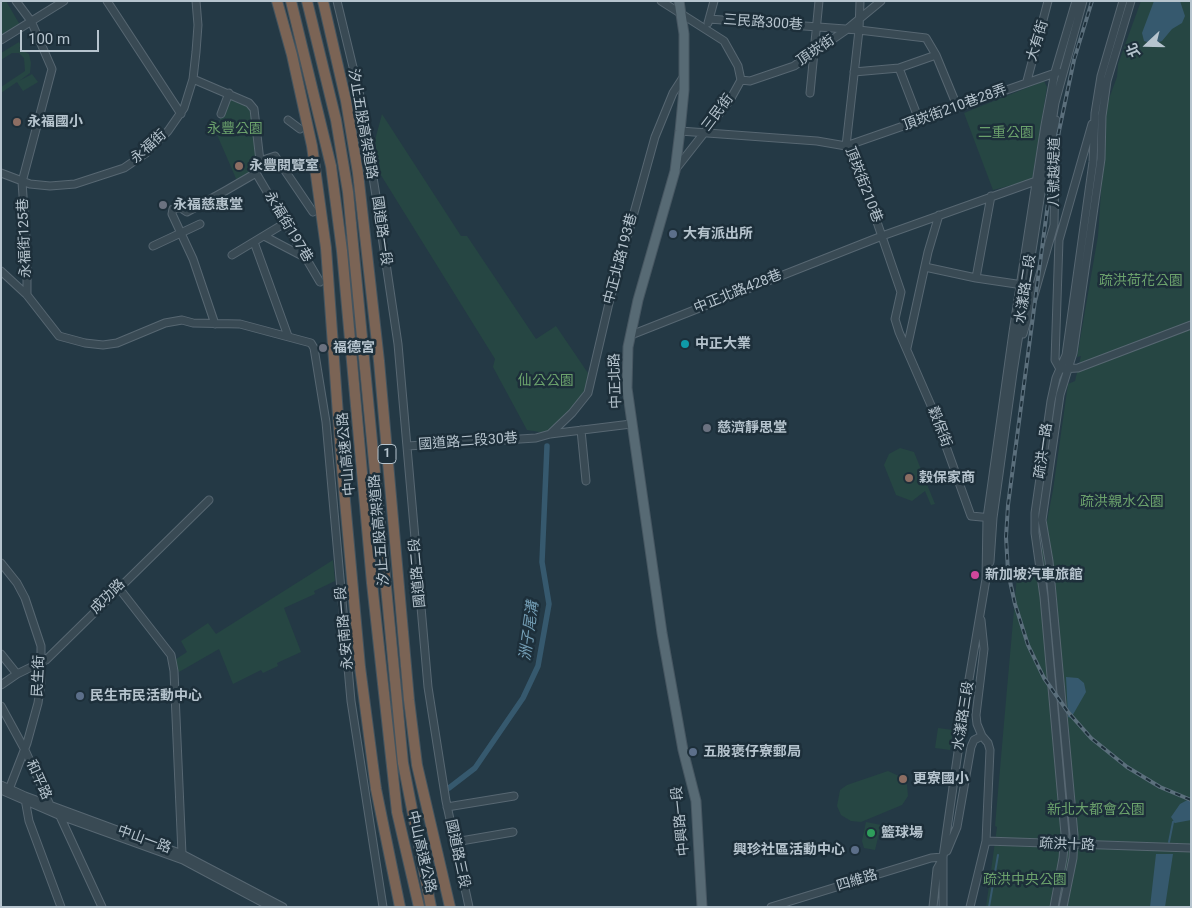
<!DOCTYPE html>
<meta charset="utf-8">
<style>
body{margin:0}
#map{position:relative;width:1192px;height:908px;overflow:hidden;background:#243945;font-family:Roboto,"Noto Sans TC",sans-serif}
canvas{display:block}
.frame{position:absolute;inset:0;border:2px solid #b6c4ce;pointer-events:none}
.north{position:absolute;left:1122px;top:20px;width:50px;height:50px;-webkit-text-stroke:4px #1d2f3a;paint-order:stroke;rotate:249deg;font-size:14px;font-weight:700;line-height:20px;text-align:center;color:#b6c4ce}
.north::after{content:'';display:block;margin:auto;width:18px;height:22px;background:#b6c4ce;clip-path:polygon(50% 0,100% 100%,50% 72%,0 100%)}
.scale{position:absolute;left:20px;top:30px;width:79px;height:22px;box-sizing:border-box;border:2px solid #b6c4ce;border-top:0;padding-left:6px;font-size:15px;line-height:18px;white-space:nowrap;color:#b6c4ce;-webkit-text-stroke:4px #1d2f3a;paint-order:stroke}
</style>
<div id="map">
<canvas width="1192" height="908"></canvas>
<div class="frame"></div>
<div class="north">北</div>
<div class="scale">100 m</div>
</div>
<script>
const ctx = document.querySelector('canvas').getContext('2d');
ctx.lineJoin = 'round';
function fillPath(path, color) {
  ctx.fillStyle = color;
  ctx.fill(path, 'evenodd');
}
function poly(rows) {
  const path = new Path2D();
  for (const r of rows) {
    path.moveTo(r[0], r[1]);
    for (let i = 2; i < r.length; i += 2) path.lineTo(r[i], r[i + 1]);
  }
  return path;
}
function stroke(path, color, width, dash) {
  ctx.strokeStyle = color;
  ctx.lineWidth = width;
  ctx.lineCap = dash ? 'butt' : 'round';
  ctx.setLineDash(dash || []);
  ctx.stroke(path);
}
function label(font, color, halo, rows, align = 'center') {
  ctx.font = font + ' Roboto,"Noto Sans TC",sans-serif';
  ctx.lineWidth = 5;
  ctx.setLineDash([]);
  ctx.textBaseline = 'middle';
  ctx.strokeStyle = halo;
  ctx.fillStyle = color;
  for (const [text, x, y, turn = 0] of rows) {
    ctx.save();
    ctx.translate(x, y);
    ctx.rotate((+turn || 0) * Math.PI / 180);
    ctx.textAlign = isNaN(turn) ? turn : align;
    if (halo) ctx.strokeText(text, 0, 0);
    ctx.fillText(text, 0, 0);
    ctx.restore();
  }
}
const green = poly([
 [1,1,6,1,20,25,1,37],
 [1141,1,1191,1,1191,907,986,907,997,827,995,826,1017,575,1036,577,1053,490,1068,384,1075,381,1081,356,1077,357,1098,236,1107,104,1117,77,1118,64],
 [19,42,21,46,19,48,29,54,31,63,30,73,19,81,32,74,38,82,23,91,17,82,1,93,1,87,25,71,24,58,19,53,12,53,1,60,1,53],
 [1044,81,1047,87,1032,180,993,190,964,113],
 [230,98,248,105,251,111,257,164,248,175,237,181,215,130],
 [382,114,461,236,467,236,536,339,556,326,592,379,579,408,552,434,527,430,493,367,495,359,379,172,375,140],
 [900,448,914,452,935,504,931,505,925,491,912,501,896,495,884,465,889,454],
 [333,560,335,581,314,591,315,594,284,608,301,652,277,663,278,666,263,673,261,670,233,684,219,649,179,672,173,661,187,652,181,641,208,623,216,634],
 [938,728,953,730,950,750,935,748],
 [888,771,901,777,907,785,908,796,902,805,861,822,851,821,841,815,837,806,840,790,847,785],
 [866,822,881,825,875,850,864,848,862,841]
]);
const water = poly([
 [1154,1,1180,1,1185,16,1182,23,1172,29,1162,41,1153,44,1144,41,1142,33],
 [1066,677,1078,678,1084,683,1086,692,1071,718,1068,717],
 [1191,798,1191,820,1175,823,1171,817,1180,804],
 [1156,854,1173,854,1165,907,1150,907]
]);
const stream = poly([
 [1169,842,1173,822,1176,821],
 [989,907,998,855]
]);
const canal = poly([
 [449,788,475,768,523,698,538,666,549,604,542,562,547,446]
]);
const minor = poly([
 [16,1,31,21,52,69,22,182,27,252,27,295],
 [107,1,181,114],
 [337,1,360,96,376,196,398,344,428,687,446,801,469,907],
 [661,1,724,41,738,66,741,80,730,100,675,170],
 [709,19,859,30,926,38,936,55,957,106],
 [708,23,714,1],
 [1,40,64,1],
 [899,68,936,55],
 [854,72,899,68,919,120],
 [193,79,249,103,254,109,260,161,256,173,225,191,187,212,181,208,173,209,172,214,193,259,215,324],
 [741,80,750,81,794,66,846,30,881,1],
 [1027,81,1048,1],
 [810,93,819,1],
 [221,114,229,93],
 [288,120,300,129],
 [1092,124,1059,240,1055,360,1060,369,1078,368,1191,325],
 [680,131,817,141,846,146,1058,72],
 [846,146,852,149,901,292,895,319,899,332,933,410,971,516,992,518],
 [846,146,859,30,860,1],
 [260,161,275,156,313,212],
 [1,173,30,184,50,186,75,184,124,168,146,153,168,131,184,108,193,79,196,52,198,25,196,1],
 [256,173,320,282],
 [264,236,308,259],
 [254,242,288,336],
 [153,246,200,224],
 [232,255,285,223],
 [925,267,976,278,1023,285],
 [1,271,27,295,59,336,85,343,103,345,117,343,165,323,182,320,193,323,240,324,311,343,314,348,326,422,351,701,383,907],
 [976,278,991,196],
 [1023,334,1054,225,1056,120],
 [631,335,882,236,1036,181],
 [907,348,928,252,939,215],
 [581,430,586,481],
 [550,434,572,413,588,393,609,303,655,137,673,93,684,76],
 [407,446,536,438,550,434,631,424],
 [990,562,993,518,1013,373,1055,103,1083,1],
 [1,563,17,583,25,598,41,646,41,682,38,703,27,743,8,792],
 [118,587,171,655,174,671,182,854],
 [981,620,984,649,976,715,977,724,982,736],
 [1,654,17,674],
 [1,685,17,674,46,660,209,500],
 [1,706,25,750,50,805],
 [1,785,25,796,182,854,283,907],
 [1,790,61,816,183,860,271,907],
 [25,799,29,821,61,907],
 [447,807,514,796],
 [59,814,102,907],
 [986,841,1191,848],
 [455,842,513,832],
 [947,851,957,827,971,747,974,740,982,736,988,743,990,750,986,841,970,907],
 [771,907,931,858,943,857],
 [933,907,937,869,942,860],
 [943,907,943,857,965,703,986,579,987,518,1013,332,1045,125,1055,72,1076,1],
 [1054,907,1063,858,1065,834,1044,597,1035,533,1035,513,1051,401,1056,378,1066,355,1093,162,1095,113,1101,76,1123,1],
 [1063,907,1073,858,1074,835,1049,561,1042,520,1060,395,1073,353,1101,159,1102,116,1107,81,1131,1]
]);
const major = poly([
 [679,1,684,34,684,90,680,131,675,171,638,300,628,347,627,388,662,633,683,750,696,801,702,907]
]);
const highway = poly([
 [277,1,292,55,312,146,326,248,341,457,360,667,376,789,400,907],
 [291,1,331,166,342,251,372,583,397,812,419,907],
 [307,1,336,120,348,192,403,763,431,907],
 [323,1,346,101,358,173,379,361,409,700,417,765,450,907]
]);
const rail = poly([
 [1092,1,1074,60,1055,150,1008,505,1006,537,1008,572,1015,604,1028,645,1044,678,1068,712,1091,738,1127,767,1160,787,1191,800]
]);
const markers = [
 [17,122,5,"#8d6e63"],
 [239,166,5,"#8d6e63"],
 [163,205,5,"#6b7280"],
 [673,234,5,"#5c6f8a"],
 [685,344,5,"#0f9aa8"],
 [323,348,5,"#6b7280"],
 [707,428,5,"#6b7280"],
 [909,478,5,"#8d6e63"],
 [975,575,5,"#d1479c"],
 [80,696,5,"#5c6f8a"],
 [693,752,5,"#5c6f8a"],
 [903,779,5,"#8d6e63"],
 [871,833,5,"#2e9e5b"],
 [855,850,5,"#5c6f8a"]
];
const shields = [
 [387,454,18]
];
const shieldNames = [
 ["1",387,454]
];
const streetNames = [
 ["三民路300巷",763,23,4],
 ["大有街",1038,41,-73],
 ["頂崁街",816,51,-34],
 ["頂崁街210巷28弄",955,108,-20],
 ["三民街",718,113,-53],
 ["汐止五股高架道路",362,124,80],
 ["永福街",149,147,-42],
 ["八號越堤道",1055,172,-89],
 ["頂崁街210巷",863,185,69],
 ["永福街197巷",288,227,59],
 ["國道路一段",381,231,82],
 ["永福街125巷",25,238,-92],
 ["中正北路193巷",621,259,-75],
 ["水漾路二段",1026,289,-81],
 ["中正北路428巷",738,292,-22],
 ["中正北路",616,381,-92],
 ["穀保街",939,427,69],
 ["國道路二段30巷",468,442,-4],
 ["疏洪一路",1044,451,-82],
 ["中山高速公路",347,454,-95],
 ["汐止五股高架道路",380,530,-95],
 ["國道路二段",418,573,-95],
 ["成功路",108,597,-45],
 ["永安南路一段",345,628,-95],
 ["民生街",39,676,-87],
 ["水漾路三段",964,716,-81],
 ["和平路",38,780,66],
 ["中興路一段",681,821,-96],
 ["中山一路",144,840,20],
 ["疏洪十路",1067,845,2],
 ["中山高速公路",421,852,77],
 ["國道路三段",457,854,78],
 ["四維路",857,881,-17]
];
const poiNames = [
 ["永福國小",27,122],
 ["永豐閱覽室",249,166],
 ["永福慈惠堂",173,205],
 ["大有派出所",683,234],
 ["中正大業",695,344],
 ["福德宮",333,348],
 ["慈濟靜思堂",717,428],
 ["穀保家商",919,478],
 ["新加坡汽車旅館",985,575],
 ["民生市民活動中心",90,696],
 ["五股褒仔寮郵局",703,752],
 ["更寮國小",913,779],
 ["籃球場",881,833],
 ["興珍社區活動中心",845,850,"right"]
];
const parkNames = [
 ["永豐公園",235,129],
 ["二重公園",1006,133],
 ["疏洪荷花公園",1141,281],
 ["仙公公園",546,381],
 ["疏洪親水公園",1122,502],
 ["新北大都會公園",1096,810],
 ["疏洪中央公園",1025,880]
];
const waterNames = [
 ["洲子尾溝",530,631,-82]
];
fillPath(green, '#264643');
fillPath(water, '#36596e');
stroke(stream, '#36596e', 2);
stroke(canal, '#36596e', 5.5);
stroke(minor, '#576772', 9);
stroke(major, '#465661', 11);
stroke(highway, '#43545f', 12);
stroke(minor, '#394a54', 7);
stroke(major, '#576a74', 9);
stroke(highway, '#7b6455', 10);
stroke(rail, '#5b6f7c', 4);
stroke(rail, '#1d2f3a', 2, [5.5]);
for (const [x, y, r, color] of markers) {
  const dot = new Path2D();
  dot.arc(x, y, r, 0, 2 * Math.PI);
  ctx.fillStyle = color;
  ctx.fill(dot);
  stroke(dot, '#1d2f3a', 2);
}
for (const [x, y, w] of shields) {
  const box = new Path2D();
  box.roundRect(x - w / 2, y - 9.5, w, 19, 4);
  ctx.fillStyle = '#1d2f3a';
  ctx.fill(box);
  stroke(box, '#b6c4ce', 1);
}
label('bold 12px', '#b6c4ce', null, shieldNames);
label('14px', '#b6c4ce', '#1d2f3a', streetNames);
label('bold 14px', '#b6c4ce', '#1d2f3a', poiNames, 'left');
label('14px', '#6ba16c', '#1d2f3a', parkNames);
label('italic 15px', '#739db4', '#1d2f3a', waterNames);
</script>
